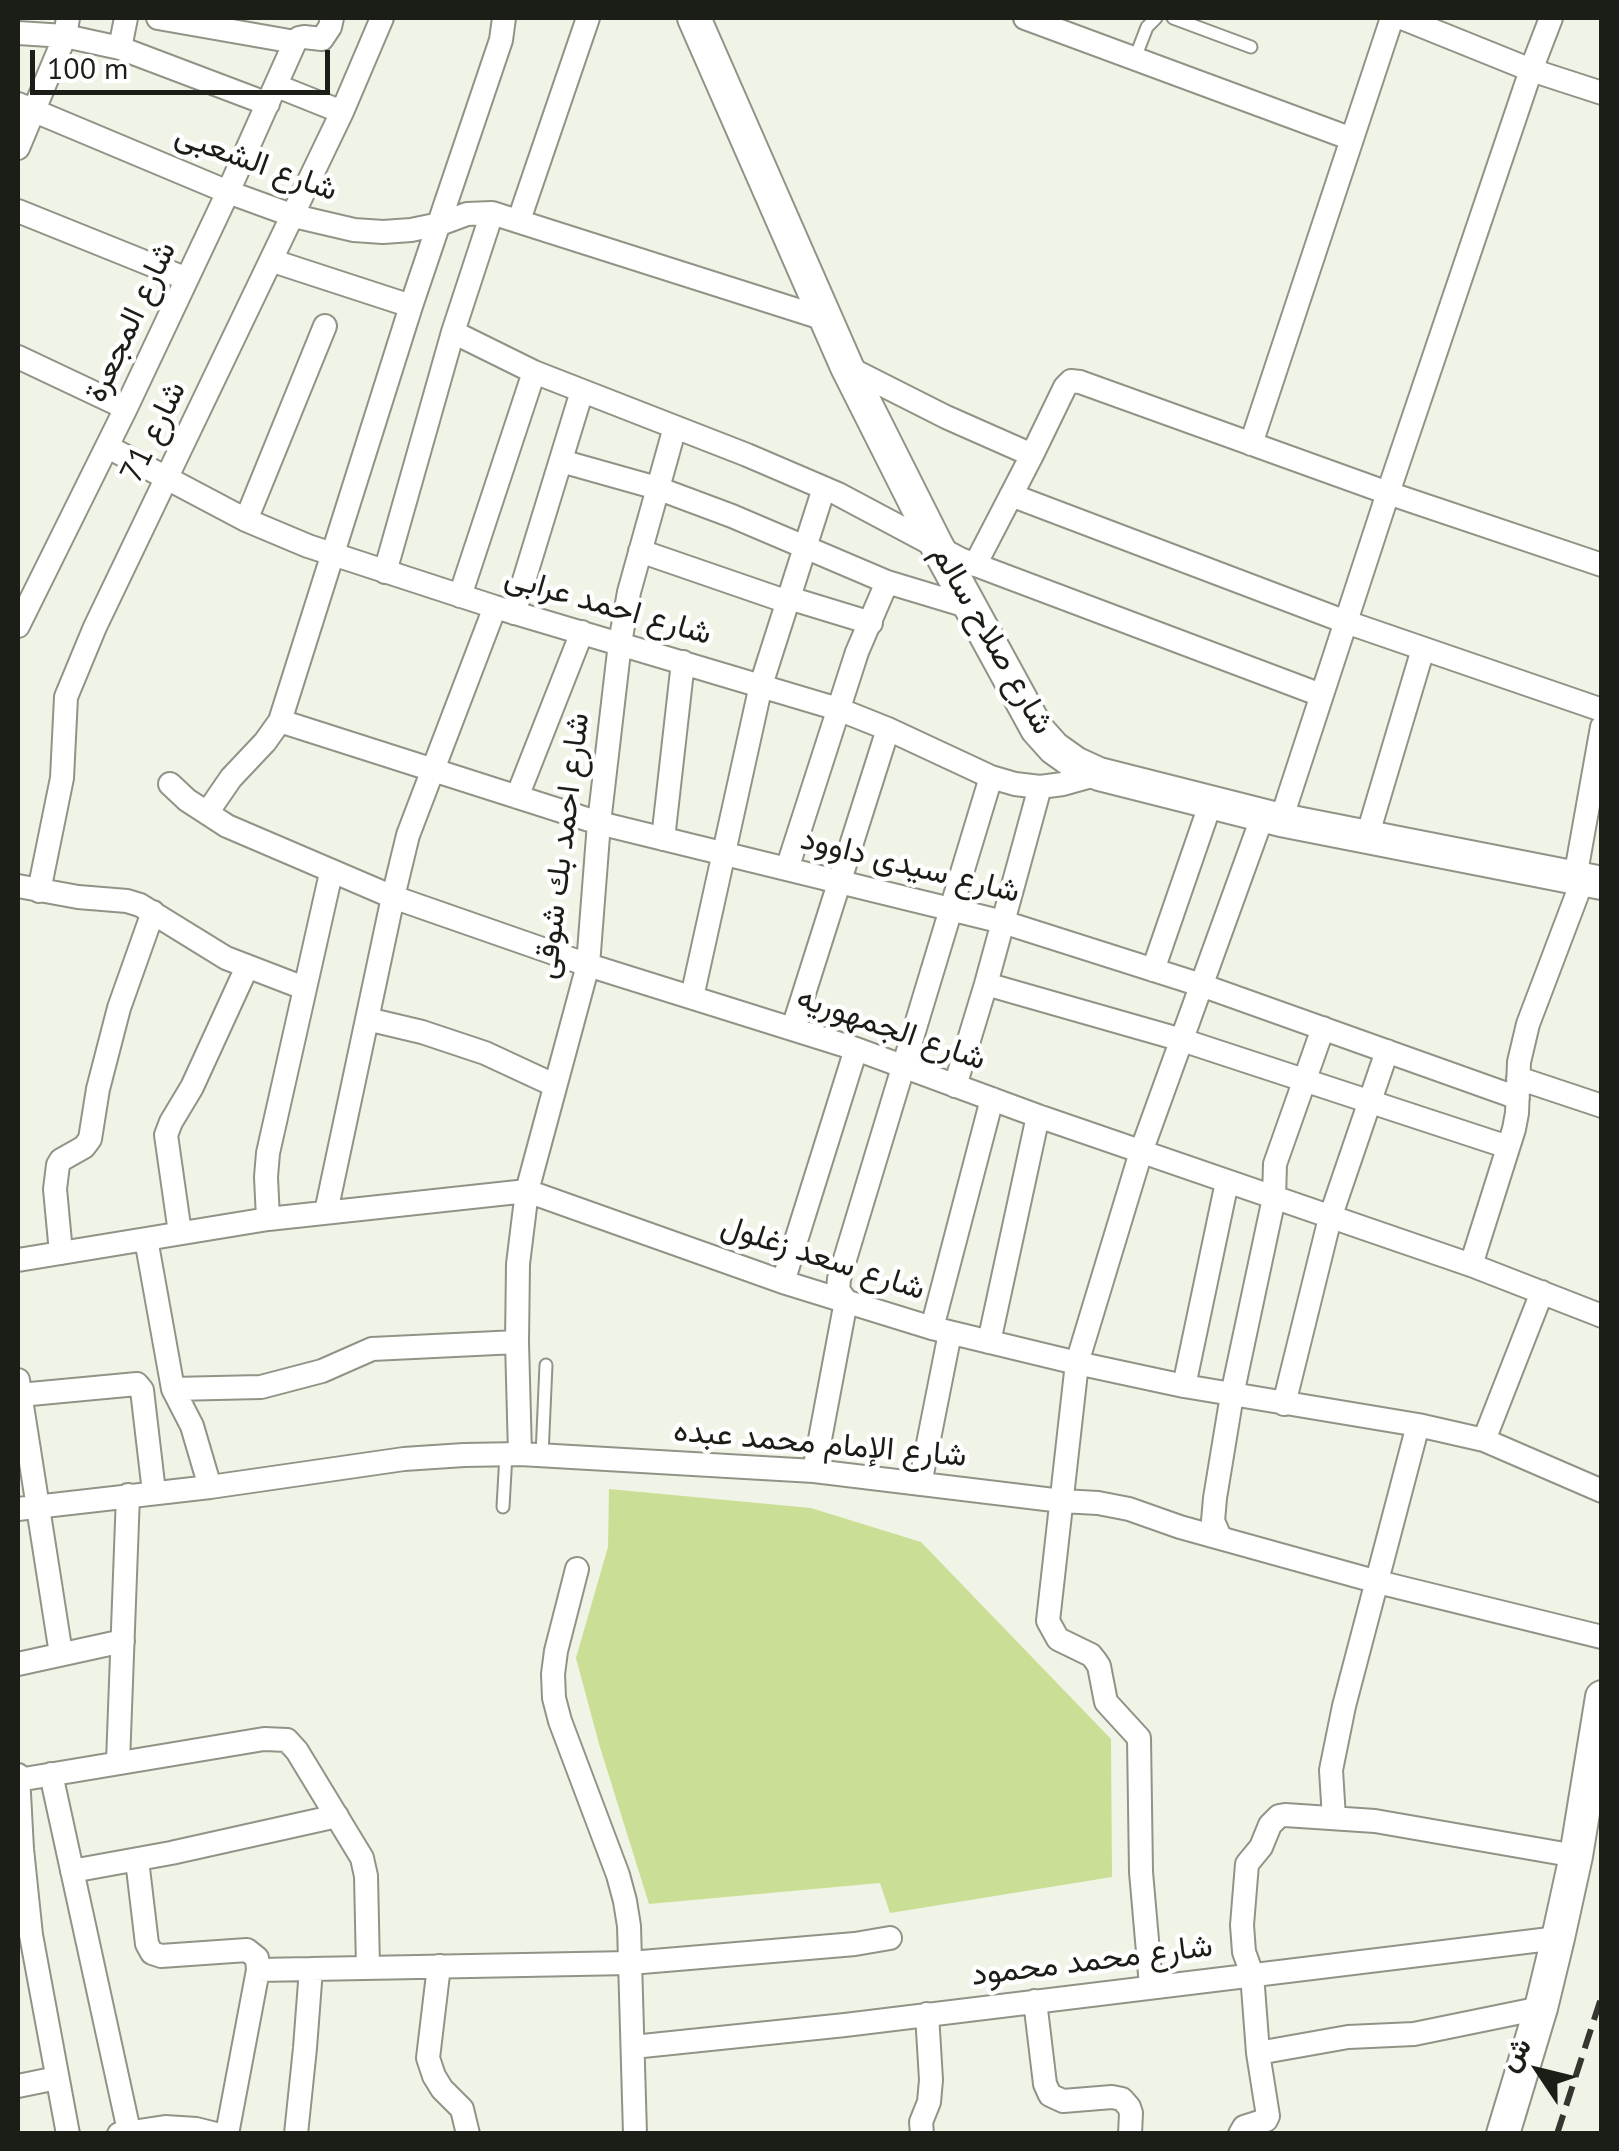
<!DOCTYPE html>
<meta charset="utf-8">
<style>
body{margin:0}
#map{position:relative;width:1619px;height:2151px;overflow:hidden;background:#f0f4e6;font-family:"PT Sans",Vazirmatn,sans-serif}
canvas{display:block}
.frame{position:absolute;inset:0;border:20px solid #1b1d17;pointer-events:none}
.north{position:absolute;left:1489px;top:2021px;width:100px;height:100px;-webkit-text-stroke:8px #fff;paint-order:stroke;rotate:305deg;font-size:28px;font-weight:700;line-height:40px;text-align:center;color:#1b1d17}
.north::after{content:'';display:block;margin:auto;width:35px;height:45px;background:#1b1d17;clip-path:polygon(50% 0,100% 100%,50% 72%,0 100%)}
.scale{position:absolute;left:30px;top:50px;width:300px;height:45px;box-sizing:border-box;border:5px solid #1b1d17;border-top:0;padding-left:12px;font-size:30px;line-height:35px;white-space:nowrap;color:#1b1d17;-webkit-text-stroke:8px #fff;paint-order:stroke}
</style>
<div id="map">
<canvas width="1619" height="2151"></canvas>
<div class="frame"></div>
<div class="north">ش</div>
<div class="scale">100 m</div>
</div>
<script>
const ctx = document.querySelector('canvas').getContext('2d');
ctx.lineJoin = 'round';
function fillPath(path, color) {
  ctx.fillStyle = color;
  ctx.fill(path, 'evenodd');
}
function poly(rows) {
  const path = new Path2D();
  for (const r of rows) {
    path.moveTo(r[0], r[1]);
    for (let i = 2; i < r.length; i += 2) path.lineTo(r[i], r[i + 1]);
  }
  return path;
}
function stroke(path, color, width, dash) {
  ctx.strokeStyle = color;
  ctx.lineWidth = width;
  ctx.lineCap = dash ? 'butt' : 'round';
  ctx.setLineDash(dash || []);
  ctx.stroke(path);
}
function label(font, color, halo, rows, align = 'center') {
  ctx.font = font + ' "PT Sans",Vazirmatn,sans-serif';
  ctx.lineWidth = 9;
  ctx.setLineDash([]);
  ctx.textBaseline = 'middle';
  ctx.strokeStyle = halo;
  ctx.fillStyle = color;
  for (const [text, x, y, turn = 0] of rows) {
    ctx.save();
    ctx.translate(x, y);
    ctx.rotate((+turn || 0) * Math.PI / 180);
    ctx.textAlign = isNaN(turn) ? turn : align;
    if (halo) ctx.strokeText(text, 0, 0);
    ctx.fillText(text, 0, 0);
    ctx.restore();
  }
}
const green = poly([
 [609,1489,811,1508,921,1542,1111,1739,1112,1877,890,1913,880,1883,649,1904,599,1744,576,1658,608,1547]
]);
const lane = poly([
 [1173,18,1251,47],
 [1135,58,1147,27,1156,18],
 [542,1455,546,1365],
 [503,1507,506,1454]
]);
const street = poly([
 [158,18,295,42,299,38,304,37,322,39,330,27,332,18],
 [1025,18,1352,139],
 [1402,18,1531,70,1602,93],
 [18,33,65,36,120,48,268,104],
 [120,48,126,18],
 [277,86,342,112],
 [18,104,228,192,294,216,354,230,383,232,411,230,440,224,467,214,492,213,825,319],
 [18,148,65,36,68,18],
 [18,211,187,279],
 [519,220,588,18],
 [273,261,411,306],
 [453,332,534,372,747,455,838,494,960,559,1321,695],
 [18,357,126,408],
 [847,367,946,417,1032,455,1065,387,1071,381,1080,382,1388,493,1602,565],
 [1251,444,1392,18],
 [108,447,246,520,308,546,495,607,838,709,888,729,991,777,1015,784,1040,787,1063,784,1099,774],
 [561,461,657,488,732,516,887,582,970,607],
 [1011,495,1346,622,1602,710],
 [246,520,325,326],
 [640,551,788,602],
 [975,565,1032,455],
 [385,572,453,332,492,213],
 [460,596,534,372],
 [789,598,871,623],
 [514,613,582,391],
 [18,626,126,408,228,192,295,42],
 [280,721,599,823,1003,922,1201,985,1518,1098],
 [170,784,187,800,227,826,393,897,588,965,856,1049,1038,1116,1471,1265,1602,1316],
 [517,797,582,632],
 [207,813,231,778,265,742,280,721,411,306,501,40,504,18],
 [1281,820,1388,493,1531,70,1551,18],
 [1367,837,1423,649],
 [663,839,683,662],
 [787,869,857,652,887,582],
 [1575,878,1602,727],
 [18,886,78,897,127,901,140,905,226,958,304,988],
 [39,891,62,778,66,697,95,627,342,112,382,18],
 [1153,970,1211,802],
 [986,984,1182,1040,1508,1147],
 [692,997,761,685,824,488],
 [367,1019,422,1032,485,1053,554,1085],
 [793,1028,888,729],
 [1518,1078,1602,1106],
 [955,1086,986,984,1040,787],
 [326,1212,393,897,408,835,495,607],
 [268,1219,266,1177,268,1153,331,873],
 [180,1233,166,1135,171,1122,192,1087,247,967],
 [146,1239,173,1389,192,1426,210,1487],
 [61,1253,55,1189,58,1165,61,1160,84,1147,90,1139,98,1089,119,1008,153,912],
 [18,1260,268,1219,527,1191,783,1282,932,1328,1077,1363,1184,1386,1418,1425,1484,1440,1602,1491],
 [1471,1265,1514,1129,1517,1113,1519,1062,1528,1024,1583,879],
 [783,1282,856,1049],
 [932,1328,992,1099],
 [989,1342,1038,1116],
 [18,1380,61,1654],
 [1184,1386,1227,1182],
 [173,1389,261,1387,322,1371,372,1349,517,1342],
 [20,1395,137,1384,142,1390,154,1492],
 [1284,1404,1330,1218,1387,1051],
 [1484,1440,1542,1292],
 [520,1454,517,1342,518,1264,527,1191,588,965,599,823,620,643,629,592,675,427],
 [814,1471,846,1301,838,1290,839,1279,991,777],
 [920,1484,950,1333],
 [18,1509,210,1487,404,1459,464,1455,520,1454,814,1471,1062,1501,1098,1503,1129,1509,1180,1527,1378,1582,1602,1637],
 [1220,1537,1213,1521,1215,1498,1232,1395,1274,1198,1275,1164,1323,1028],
 [577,1569,556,1651,553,1674,554,1698,560,1721,618,1875,625,1901,629,1926,635,2134],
 [18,1664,123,1641],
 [118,1762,128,1495],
 [51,1774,129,2131],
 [18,1775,22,1849,31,1935,68,2134],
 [18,1780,264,1739,287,1740,297,1751,362,1858,366,1876,368,1968],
 [1334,1818,1331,1770,1344,1706,1418,1425],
 [137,1860,147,1944,152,1953,161,1956,247,1950,257,1958,258,1970,227,2134],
 [72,1871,171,1853,337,1816],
 [439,1966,428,2058,434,2076,442,2089,462,2109,468,2134],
 [258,1970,630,1963,855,1944,890,1938],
 [1151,1986,1141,1872,1139,1738,1106,1702,1099,1666,1095,1660,1091,1655,1058,1639,1048,1621,1077,1363,1141,1152,1263,815],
 [1035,2001,1045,2084,1050,2095,1063,2101,1112,2097,1122,2099,1129,2107,1131,2113,1130,2134],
 [1541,2008,1414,2034,1348,2037,1258,2053,1252,1974,1244,1952,1242,1925,1247,1864,1261,1847,1270,1825,1279,1816,1285,1815,1375,1821,1576,1856],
 [633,2047,845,2025,1558,1938],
 [18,2086,57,2078],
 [119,2134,165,2127,196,2129,216,2134],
 [296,2134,305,2048,311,1969],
 [922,2134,921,2122,929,2102,931,2080,927,2014],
 [1240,2134,1244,2127,1266,2120,1268,2116,1258,2053]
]);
const secondary = poly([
 [694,18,847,367,937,546,1037,729,1054,748,1075,763,1099,774,1281,820,1602,883],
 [1503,2134,1541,2008,1558,1938,1576,1856,1602,1697]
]);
const rail = poly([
 [1557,2134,1602,1995]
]);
const streetNames = [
 ["شارع الشعبى",256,163,20],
 ["شارع المجعرة",131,322,-65],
 ["شارع 71",154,432,-64],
 ["شارع احمد عرابى",608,606,16],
 ["شارع صلاح سالم",992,640,60],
 ["شارع احمد بك شوقى",563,846,-83],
 ["شارع سيدى داوود",910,866,14],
 ["شارع الجمهوريه",891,1029,19],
 ["شارع سعد زغلول",823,1258,18],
 ["شارع الإمام محمد عبده",820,1444,5],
 ["شارع محمد محمود",1092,1961,-7]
];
fillPath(green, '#cbde95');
stroke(lane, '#909486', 15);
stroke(street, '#909486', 26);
stroke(secondary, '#909486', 36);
stroke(lane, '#fff', 11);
stroke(street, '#fff', 22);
stroke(secondary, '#fff', 32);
stroke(rail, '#34362f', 6, [20, 10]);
label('32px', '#1b1d17', '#fff', streetNames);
</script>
